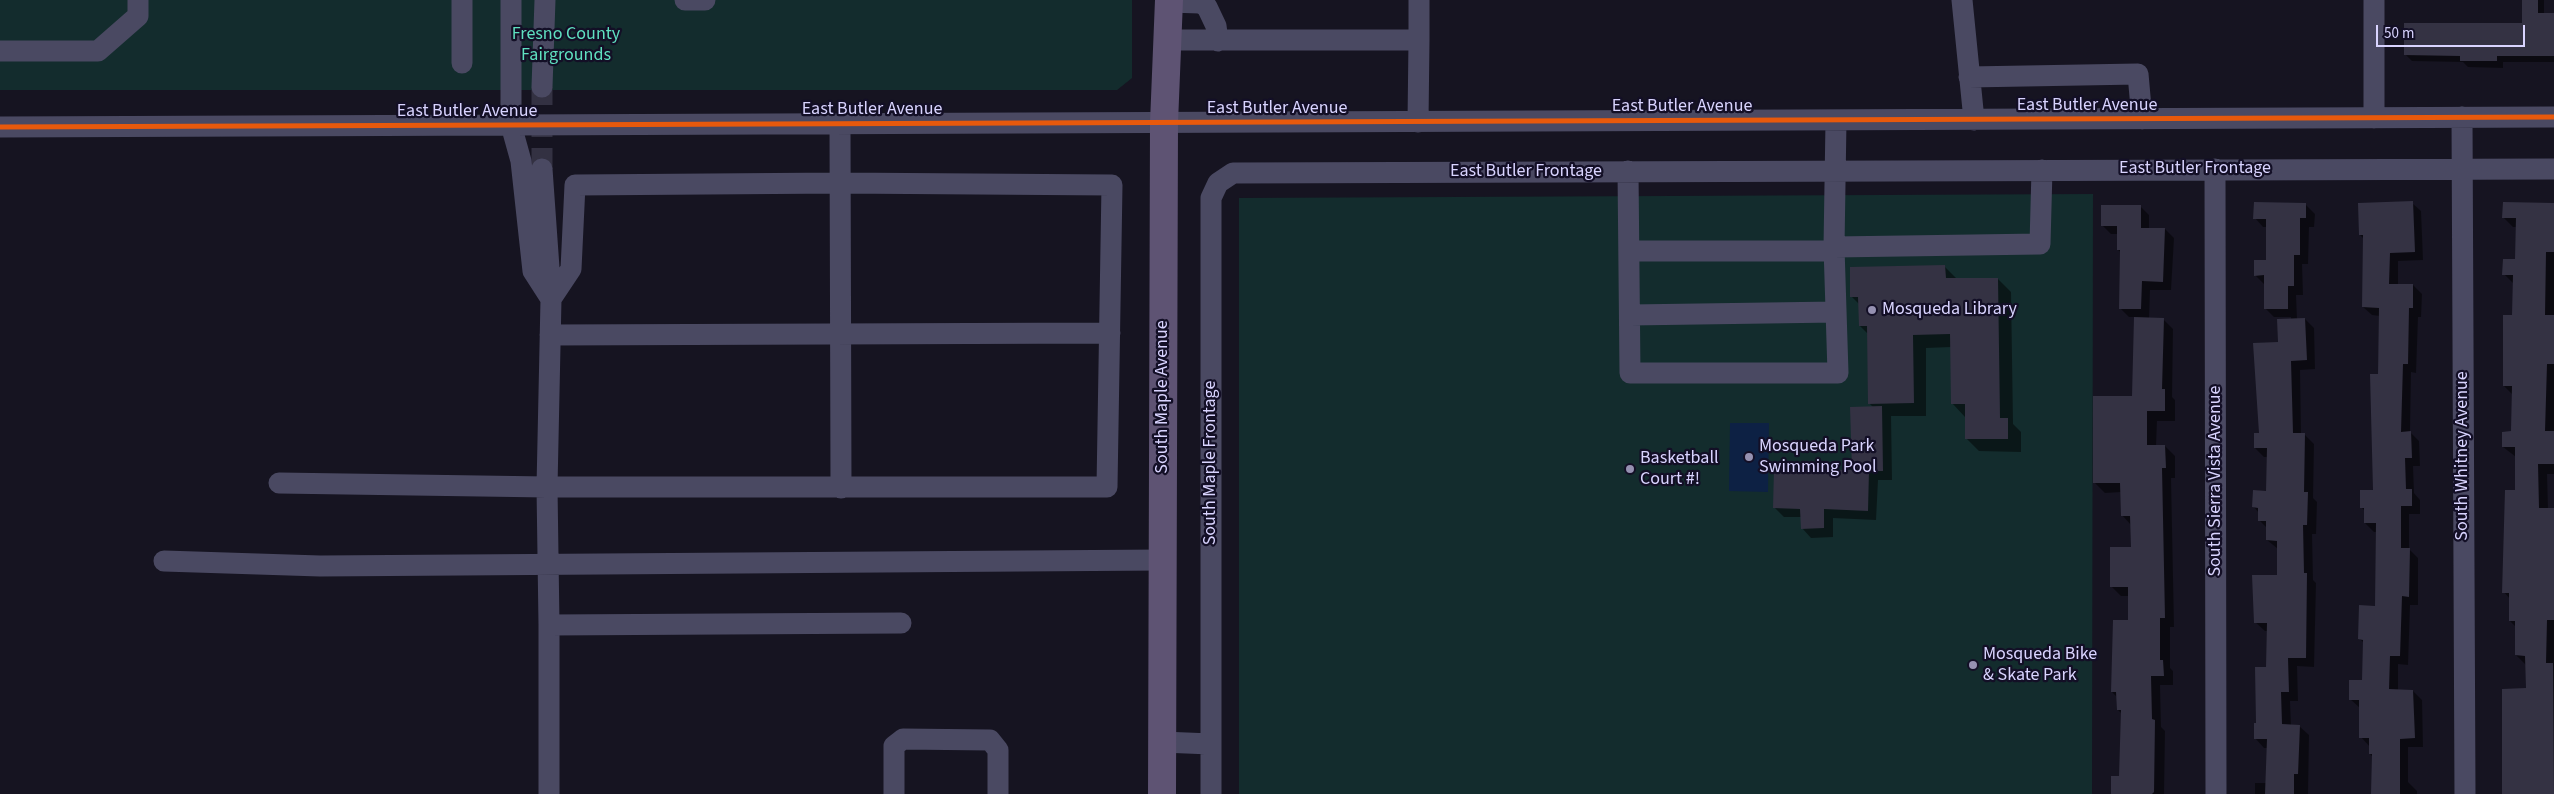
<!DOCTYPE html>
<style>
body{margin:0}
#map{position:relative;width:2554px;height:794px;overflow:hidden;background:#161421;font-family:"Source Sans 3",sans-serif}
canvas{display:block}
.scale{position:absolute;left:2376px;top:25px;width:149px;height:22px;box-sizing:border-box;border:2px solid #d9d4ff;border-top:0;padding-left:6px;font-size:15px;line-height:18px;white-space:nowrap;color:#d9d4ff;-webkit-text-stroke:4px #130f26;paint-order:stroke}
</style>
<div id="map">
<canvas width="2554" height="794"></canvas>
<div class="scale">50 m</div>
</div>
<script>
const ctx = document.querySelector('canvas').getContext('2d');
ctx.lineJoin = 'round';
function fillPath(path, color) {
  ctx.fillStyle = color;
  ctx.fill(path, 'evenodd');
}
function poly(rows) {
  const path = new Path2D();
  for (const r of rows) {
    path.moveTo(r[0], r[1]);
    for (let i = 2; i < r.length; i += 2) path.lineTo(r[i], r[i + 1]);
  }
  return path;
}
function stroke(path, color, width, dash) {
  ctx.strokeStyle = color;
  ctx.lineWidth = width;
  ctx.lineCap = dash ? 'butt' : 'round';
  ctx.setLineDash(dash || []);
  ctx.stroke(path);
}
function label(font, color, halo, rows, align = 'center') {
  ctx.font = font + ' "Source Sans 3",sans-serif';
  ctx.lineWidth = 4.5;
  ctx.setLineDash([]);
  ctx.textBaseline = 'middle';
  ctx.strokeStyle = halo;
  ctx.fillStyle = color;
  for (const [text, x, y, turn = 0] of rows) {
    ctx.save();
    ctx.translate(x, y);
    ctx.rotate((+turn || 0) * Math.PI / 180);
    ctx.textAlign = isNaN(turn) ? turn : align;
    if (halo) ctx.strokeText(text, 0, 0);
    ctx.fillText(text, 0, 0);
    ctx.restore();
  }
}
const green = poly([
 [0,0,1132,0,1132,78,1117,90,0,90],
 [2093,194,2092,794,1239,794,1239,198]
]);
const water = poly([
 [1730,423,1769,423,1768,492,1729,491]
]);
const shadow = poly([
 [2524,0,2544,0,2544,14,2554,14,2554,62,2503,62,2503,68,2468,67,2463,62,2412,61,2405,54,2523,24],
 [2412,203,2421,211,2423,260,2398,261,2398,285,2413,285,2422,294,2421,317,2418,317,2416,373,2411,372,2410,432,2419,441,2420,466,2413,466,2414,493,2420,500,2420,514,2409,514,2409,549,2418,558,2418,605,2410,605,2408,665,2398,664,2398,691,2413,691,2422,700,2423,747,2408,747,2408,782,2417,791,2417,794,2372,794,2373,757,2370,754,2370,747,2361,737,2360,708,2350,699,2363,682,2364,643,2360,639,2376,607,2377,532,2374,532,2365,523,2365,511,2361,507,2374,491,2380,316,2372,315,2363,307,2364,239,2360,235],
 [2554,204,2554,474,2547,474,2548,509,2554,510,2554,794,2503,794,2527,690,2526,665,2516,655,2516,627,2510,621,2510,599,2504,592,2517,491,2516,457,2503,447,2513,433,2513,395,2504,386,2513,316,2514,284,2504,274,2517,261,2517,227,2513,227,2503,217],
 [2306,205,2315,214,2314,227,2309,227,2308,264,2302,264,2303,295,2296,295,2297,319,2305,319,2314,328,2315,369,2300,370,2301,434,2305,435,2314,444,2313,498,2317,502,2316,534,2312,534,2313,580,2316,583,2314,667,2297,666,2298,701,2290,701,2291,726,2299,726,2309,735,2308,794,2255,794,2255,783,2267,783,2268,748,2264,748,2255,738,2268,668,2268,631,2265,631,2255,622,2278,576,2278,549,2267,540,2267,528,2259,520,2259,513,2254,507,2267,492,2268,457,2264,457,2255,448,2260,434,2279,343,2291,320,2291,317,2274,317,2265,308,2264,284,2255,275,2267,261,2267,227,2263,227,2255,218],
 [2140,206,2149,215,2149,229,2165,229,2174,238,2171,290,2150,290,2149,319,2163,319,2173,329,2172,397,2175,400,2175,421,2157,421,2156,446,2165,446,2175,456,2175,478,2171,478,2174,627,2170,627,2170,668,2173,671,2173,685,2160,685,2161,727,2165,731,2164,794,2112,794,2120,777,2122,714,2118,710,2117,697,2112,692,2129,621,2129,596,2121,596,2111,586,2132,548,2131,525,2122,515,2121,492,2105,493,2095,483,2134,397,2135,317,2129,317,2120,308,2122,253,2118,250,2118,234,2111,234,2102,225],
 [1945,267,1957,279,1998,279,2011,292,2013,424,2021,432,2021,452,1979,451,1966,438,1965,417,1952,403,1951,347,1926,348,1926,416,1891,416,1892,480,1878,480,1876,520,1833,518,1833,537,1811,538,1802,528,1802,517,1784,517,1775,508,1853,472,1874,408,1869,403,1868,334,1860,326,1860,305,1852,297]
]);
const building = poly([
 [2522,0,2538,0,2538,13,2554,13,2554,56,2497,56,2497,61,2460,61,2460,56,2404,55,2404,23,2522,23],
 [2413,201,2415,252,2390,253,2389,284,2413,284,2413,308,2409,308,2408,364,2403,364,2401,432,2411,431,2412,458,2405,458,2406,489,2412,489,2412,506,2401,506,2401,548,2410,548,2409,597,2402,596,2400,656,2390,656,2389,689,2413,690,2415,738,2400,739,2400,794,2371,794,2372,754,2369,754,2369,738,2359,738,2359,700,2349,700,2349,680,2362,680,2363,640,2358,639,2359,605,2375,606,2376,523,2364,523,2364,508,2360,508,2360,490,2373,490,2370,374,2378,374,2379,308,2362,307,2363,235,2359,235,2358,203],
 [2254,202,2306,203,2306,218,2300,218,2300,255,2294,255,2294,286,2288,286,2288,309,2264,309,2264,275,2254,276,2254,260,2266,260,2266,219,2253,219],
 [2503,202,2554,203,2554,252,2546,252,2545,315,2554,315,2554,364,2547,364,2545,431,2554,431,2554,464,2538,464,2539,508,2554,508,2554,620,2547,620,2546,663,2553,663,2554,794,2502,794,2502,689,2526,688,2525,656,2515,655,2515,621,2509,621,2509,593,2502,593,2505,490,2515,490,2515,447,2502,447,2502,432,2511,431,2512,386,2503,386,2503,315,2512,315,2513,275,2502,275,2503,259,2515,259,2516,218,2502,218],
 [2101,205,2141,205,2141,228,2165,228,2163,282,2142,281,2141,309,2119,309,2120,250,2117,250,2117,226,2101,226],
 [1945,265,1946,278,1998,278,2000,418,2008,418,2008,439,1965,439,1965,404,1951,404,1950,334,1913,335,1914,403,1868,404,1867,326,1859,326,1858,297,1850,297,1850,267],
 [2134,317,2164,318,2162,389,2165,389,2165,411,2147,411,2147,445,2165,445,2166,468,2162,468,2165,618,2160,618,2160,660,2163,660,2164,676,2151,676,2152,719,2155,720,2154,792,2152,794,2111,794,2111,776,2119,776,2121,710,2117,710,2116,692,2111,692,2113,620,2128,620,2128,587,2110,587,2110,547,2131,547,2130,516,2121,516,2120,483,2093,483,2093,396,2132,396],
 [2305,318,2307,360,2291,361,2293,433,2305,433,2304,492,2308,492,2307,525,2303,525,2304,573,2307,573,2306,658,2288,658,2289,692,2281,692,2282,724,2300,725,2298,774,2294,774,2294,794,2265,794,2267,739,2254,739,2254,723,2256,723,2255,667,2266,667,2267,623,2254,623,2252,575,2277,575,2277,541,2266,540,2266,521,2258,521,2258,508,2252,507,2253,490,2266,491,2267,448,2254,448,2254,433,2259,433,2253,343,2278,342,2277,319],
 [1882,406,1883,471,1869,471,1868,511,1824,509,1824,528,1801,529,1800,509,1773,508,1774,469,1852,470,1850,407]
]);
const minorTunnel = poly([
 [542,169,542,87]
]);
const minor = poly([
 [685,0,705,0],
 [1962,0,1974,120],
 [1169,2,1200,3,1207,7,1216,26,1218,41],
 [1167,40,1419,40,1419,0],
 [0,51,98,51,138,16,138,0],
 [462,63,462,0],
 [1969,77,2138,74,2142,119],
 [542,87,545,0],
 [2462,117,2465,794],
 [2374,118,2374,0],
 [1418,122,1419,40],
 [840,124,841,488],
 [0,127,2554,117],
 [542,169,551,296],
 [2215,169,2216,794],
 [1628,171,1630,373,1838,373,1834,247,1836,121],
 [1834,247,2040,244,2042,170],
 [1629,251,1834,251],
 [551,299,571,269,575,185,840,183,1112,185,1107,487,547,487,549,625,901,623],
 [1630,315,1836,312],
 [550,335,1110,333],
 [279,483,547,487,551,299,533,271,521,161,511,125,511,0],
 [164,561,320,566,1163,560],
 [1162,742,1211,744],
 [549,794,549,625],
 [894,794,894,746,903,739,990,740,998,750,998,794],
 [1211,794,1211,198,1218,183,1233,173,2554,169]
]);
const major = poly([
 [1162,794,1164,123,1169,0]
]);
const cycleway = poly([
 [0,127,2554,117]
]);
const markers = [
 [1872,310,5,"#9591b1"],
 [1749,457,5,"#9591b1"],
 [1630,469,5,"#9591b1"],
 [1973,665,5,"#9591b1"]
];
const parkNames = [
 ["Fresno County",566,35],
 ["Fairgrounds",566,56]
];
const streetNames = [
 ["East Butler Avenue",2087,106],
 ["East Butler Avenue",1682,107],
 ["East Butler Avenue",1277,109],
 ["East Butler Avenue",872,110],
 ["East Butler Avenue",467,112],
 ["East Butler Frontage",2195,169],
 ["East Butler Frontage",1526,172],
 ["South Maple Avenue",1163,397,-90],
 ["South Whitney Avenue",2463,456,-90],
 ["South Maple Frontage",1211,463,-90],
 ["South Sierra Vista Avenue",2216,481,-90]
];
const poiNames = [
 ["Mosqueda Library",1882,310],
 ["Mosqueda Park",1759,447],
 ["Swimming Pool",1759,468],
 ["Basketball",1640,459],
 ["Court #!",1640,480],
 ["Mosqueda Bike",1983,655],
 ["& Skate Park",1983,676]
];
fillPath(green, '#132c2d');
fillPath(water, '#0d2144');
fillPath(shadow, '#0007');
fillPath(building, '#343243');
stroke(minorTunnel, '#333142', 21, [21, 11]);
stroke(minor, '#4a4962', 21);
stroke(major, '#5e5373', 28);
stroke(cycleway, '#e8590c', 5);
for (const [x, y, r, color] of markers) {
  const dot = new Path2D();
  dot.arc(x, y, r, 0, 2 * Math.PI);
  ctx.fillStyle = color;
  ctx.fill(dot);
  stroke(dot, '#130f26', 2);
}
label('18px', '#5fe0c0', '#130f26', parkNames);
label('18px', '#d9d4ff', '#130f26', streetNames);
label('18px', '#d9d4ff', '#130f26', poiNames, 'left');
</script>
